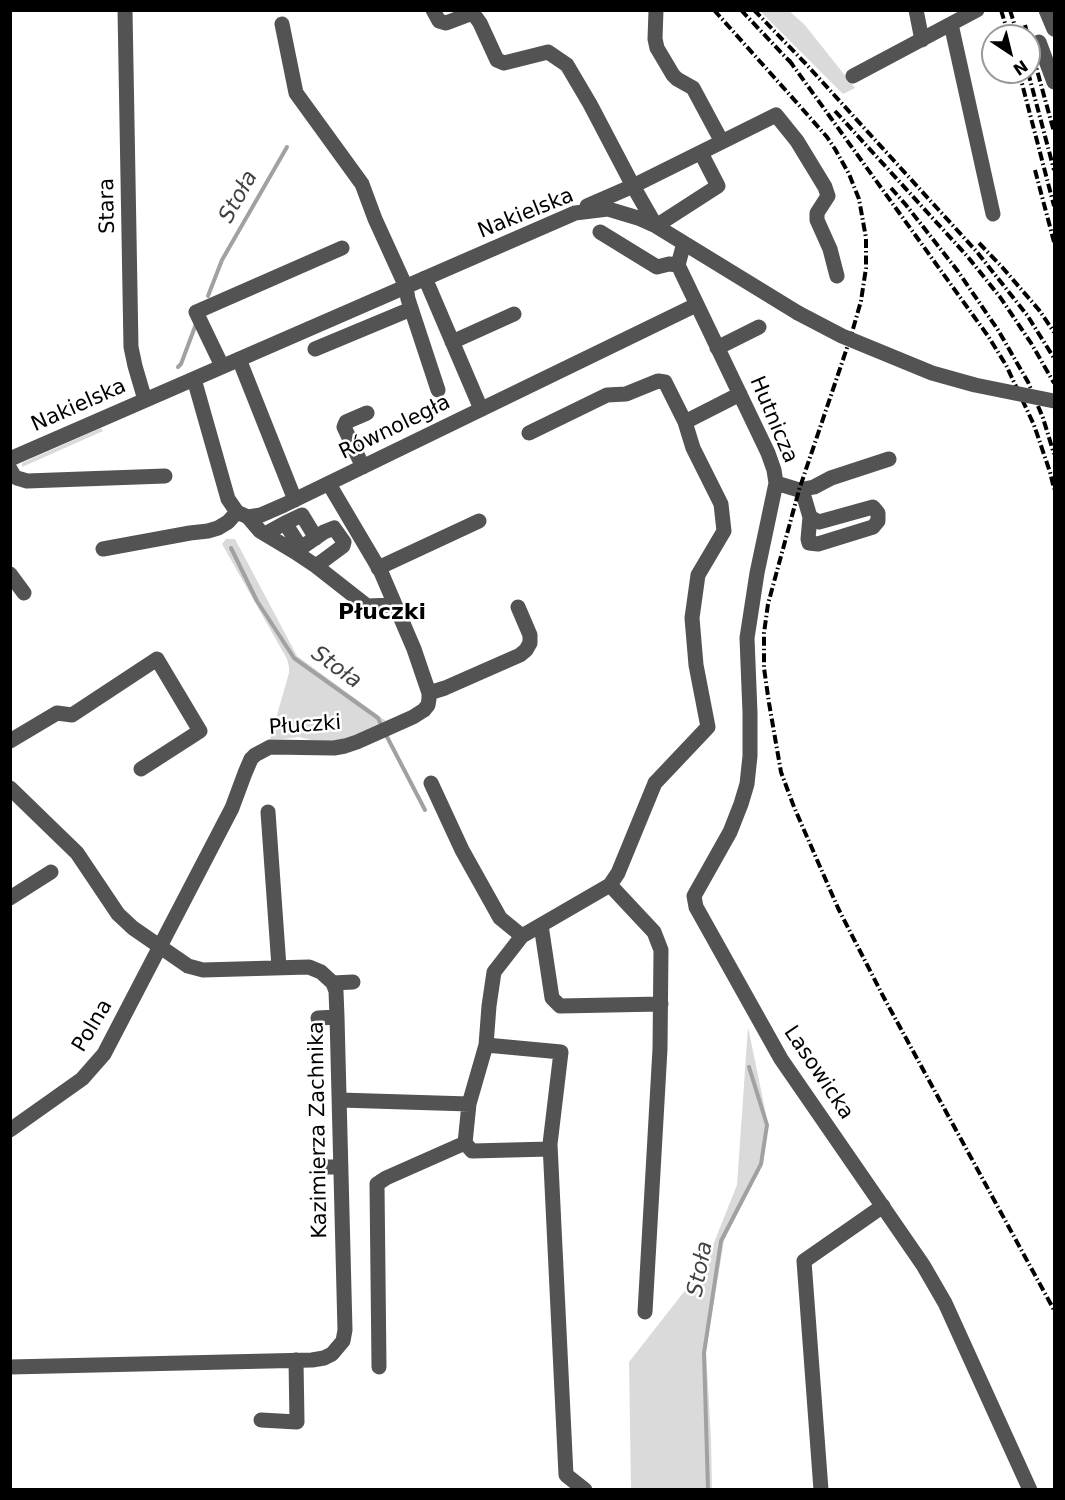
<!DOCTYPE html>
<meta charset="utf-8">
<style>
body{margin:0}
#map{position:relative;width:1065px;height:1500px;overflow:hidden;background:#fff;font-family:"DejaVu Sans",sans-serif}
canvas{display:block}
.frame{position:absolute;inset:0;border:12px solid #000;pointer-events:none}
.north{position:absolute;left:981px;top:24px;width:60px;height:60px;box-sizing:border-box;background:#fff;border:2px solid #999;border-radius:50%;rotate:145deg;font-size:16px;font-weight:700;line-height:24px;text-align:center;color:#000}
.north::after{content:'';display:block;margin:auto;width:21px;height:27px;background:#000;clip-path:polygon(50% 0,100% 100%,50% 72%,0 100%)}
</style>
<div id="map">
<canvas width="1065" height="1500"></canvas>
<div class="frame"></div>
<div class="north">N</div>
</div>
<script>
const ctx = document.querySelector('canvas').getContext('2d');
ctx.lineJoin = 'round';
function fillPath(path, color) {
  ctx.fillStyle = color;
  ctx.fill(path, 'evenodd');
}
function poly(rows) {
  const path = new Path2D();
  for (const r of rows) {
    path.moveTo(r[0], r[1]);
    for (let i = 2; i < r.length; i += 2) path.lineTo(r[i], r[i + 1]);
  }
  return path;
}
function stroke(path, color, width, dash) {
  ctx.strokeStyle = color;
  ctx.lineWidth = width;
  ctx.lineCap = dash ? 'butt' : 'round';
  ctx.setLineDash(dash || []);
  ctx.stroke(path);
}
function label(font, color, halo, rows, align = 'center') {
  ctx.font = font + ' "DejaVu Sans",sans-serif';
  ctx.lineWidth = 5;
  ctx.setLineDash([]);
  ctx.textBaseline = 'middle';
  ctx.strokeStyle = halo;
  ctx.fillStyle = color;
  for (const [text, x, y, turn = 0] of rows) {
    ctx.save();
    ctx.translate(x, y);
    ctx.rotate((+turn || 0) * Math.PI / 180);
    ctx.textAlign = isNaN(turn) ? turn : align;
    if (halo) ctx.strokeText(text, 0, 0);
    ctx.fillText(text, 0, 0);
    ctx.restore();
  }
}
const green = poly([
 [760,11,789,11,804,24,855,88,843,94],
 [101,428,103,431,22,467,22,463],
 [226,539,235,539,297,656,386,721,340,742,311,740,299,737,283,739,270,739,289,673,289,667,287,659,222,544],
 [748,1027,768,1124,763,1164,724,1240,706,1351,711,1439,712,1489,631,1489,629,1362,705,1265,737,1185]
]);
const stream = poly([
 [208,296,222,260,287,147],
 [178,367,181,364,196,324],
 [231,548,257,601,294,658,378,718,382,727],
 [385,733,425,810],
 [708,1490,704,1353,721,1241,761,1164,767,1125,749,1067]
]);
const minor = poly([
 [125,10,131,347,135,366,145,400],
 [433,10,439,21,446,23,470,14,475,16,480,23,497,60,504,63,548,52,567,65,590,104,633,186,656,226,718,186,701,153],
 [656,10,655,39,657,48,673,75,677,79,693,88,722,142],
 [916,10,922,40],
 [1046,10,1054,29],
 [282,24,296,93,362,184,375,219,406,287,408,299,438,390],
 [951,24,993,214],
 [1039,42,1054,82],
 [853,76,977,10],
 [587,206,633,186,776,115,797,141,825,187,828,196,817,213,817,220,830,249,837,276],
 [600,232,657,267,669,264,678,265],
 [684,243,678,265,768,453,774,470,776,483,757,573,747,638,750,713,750,756,747,784,741,804,730,832,694,896,696,907,781,1059,923,1265,945,1303,1030,1490],
 [425,278,481,409],
 [452,342,514,314],
 [717,348,759,327],
 [315,349,411,309],
 [239,359,295,500],
 [222,366,196,312,342,248],
 [194,379,228,499,237,512,248,517,261,515,284,505,696,305],
 [529,433,607,395,626,394,658,381,665,382,685,422],
 [10,459,575,213,608,209,638,218,656,226,798,313],
 [363,467,344,427,346,422,367,413],
 [10,469,14,476,17,478,27,481,165,476],
 [776,483,799,490,814,487,831,478,889,459],
 [802,490,810,517,819,522,873,507,878,513,878,521,873,527,818,544,809,543,808,539,810,517],
 [248,517,260,531,295,552,316,566,367,606,395,605],
 [285,523,302,515,316,538],
 [265,534,285,523,301,548],
 [103,549,190,533,208,531,218,528,228,522,237,512],
 [295,552,324,532,334,528,344,542,343,546,316,566],
 [378,568,479,521],
 [10,574,24,593],
 [429,693,445,688,520,655,526,650,530,643,530,635,518,607],
 [10,741,57,713,72,715,157,659,200,731,141,769],
 [431,783,462,850,500,918,522,936],
 [10,788,77,853,118,914,133,928,188,966,203,970,309,967,321,972,333,983,336,991,337,1017,345,1330,343,1341,332,1354,324,1358,312,1360,10,1367],
 [268,812,279,967],
 [610,885,654,932,661,950,660,1049,645,1312],
 [10,898,51,872],
 [541,925,552,998,560,1006,661,1004],
 [333,983,353,982],
 [318,1018,337,1017],
 [486,1045,469,1104,465,1143,472,1151,550,1149],
 [340,1100,469,1104],
 [10,1130,82,1079,104,1054,232,808,245,773,251,759,255,755,270,747,334,748,345,746,357,742,413,717,424,710,428,705,429,699,429,693,414,649,381,572,329,484],
 [322,1167,341,1167],
 [379,1367,377,1184,386,1178,465,1143],
 [261,1420,297,1422,296,1360],
 [585,1490,566,1475,550,1144,561,1052,486,1045,489,1006,494,972,522,936,610,885,618,873,655,783,708,727,696,665,692,618,698,575,724,531,721,504,693,448,685,422,740,394],
 [821,1490,804,1261,883,1206]
]);
const rail = poly([
 [714,10,798,104,827,137,835,149,849,174,859,199,866,238,866,268,861,301,851,336,799,490,768,604,764,633,764,668,769,703,781,772,794,807,838,908,883,996,1054,1310],
 [741,10,793,65],
 [754,10,806,64,977,252,1027,315,1054,358],
 [1001,10,1009,36],
 [1010,10,1018,36],
 [1025,25,1028,36],
 [1029,41,1054,132],
 [789,60,988,336,1006,365,1034,425,1050,472,1054,489],
 [1019,72,1054,206],
 [1028,72,1054,170],
 [835,111,968,257,1000,297,1031,343,1054,383],
 [1035,170,1054,242],
 [891,188,906,205,957,270,998,330,1028,382,1043,418,1054,454],
 [979,243,1002,267,1039,310,1054,332]
]);
const minorBridge = poly([
 [798,313,842,336,932,373,975,385,1054,401]
]);
const streetNames = [
 ["Stara",108,206,-91],
 ["Nakielska",526,214,-22],
 ["Nakielska",79,406,-24],
 ["Hutnicza",773,420,67],
 ["Równoległa",395,428,-26],
 ["Płuczki",305,726,-4],
 ["Polna",93,1026,-59],
 ["Lasowicka",818,1073,56],
 ["Kazimierza Zachnika",319,1130,-91]
];
const waterNames = [
 ["Stoła",239,197,-61],
 ["Stoła",336,668,36],
 ["Stoła",701,1269,-79]
];
const neighbourhoodNames = [
 ["Płuczki",382,613]
];
fillPath(green, '#dadada');
stroke(stream, '#a1a1a1', 4);
stroke(minor, '#535353', 15);
stroke(rail, '#000', 4, [9, 3, 1.5, 3]);
stroke(minorBridge, '#535353', 15);
label('21px', '#000', '#fff', streetNames);
label('italic 22px', '#424242', '#fff', waterNames);
label('bold 22px', '#000', '#fff', neighbourhoodNames);
</script>
